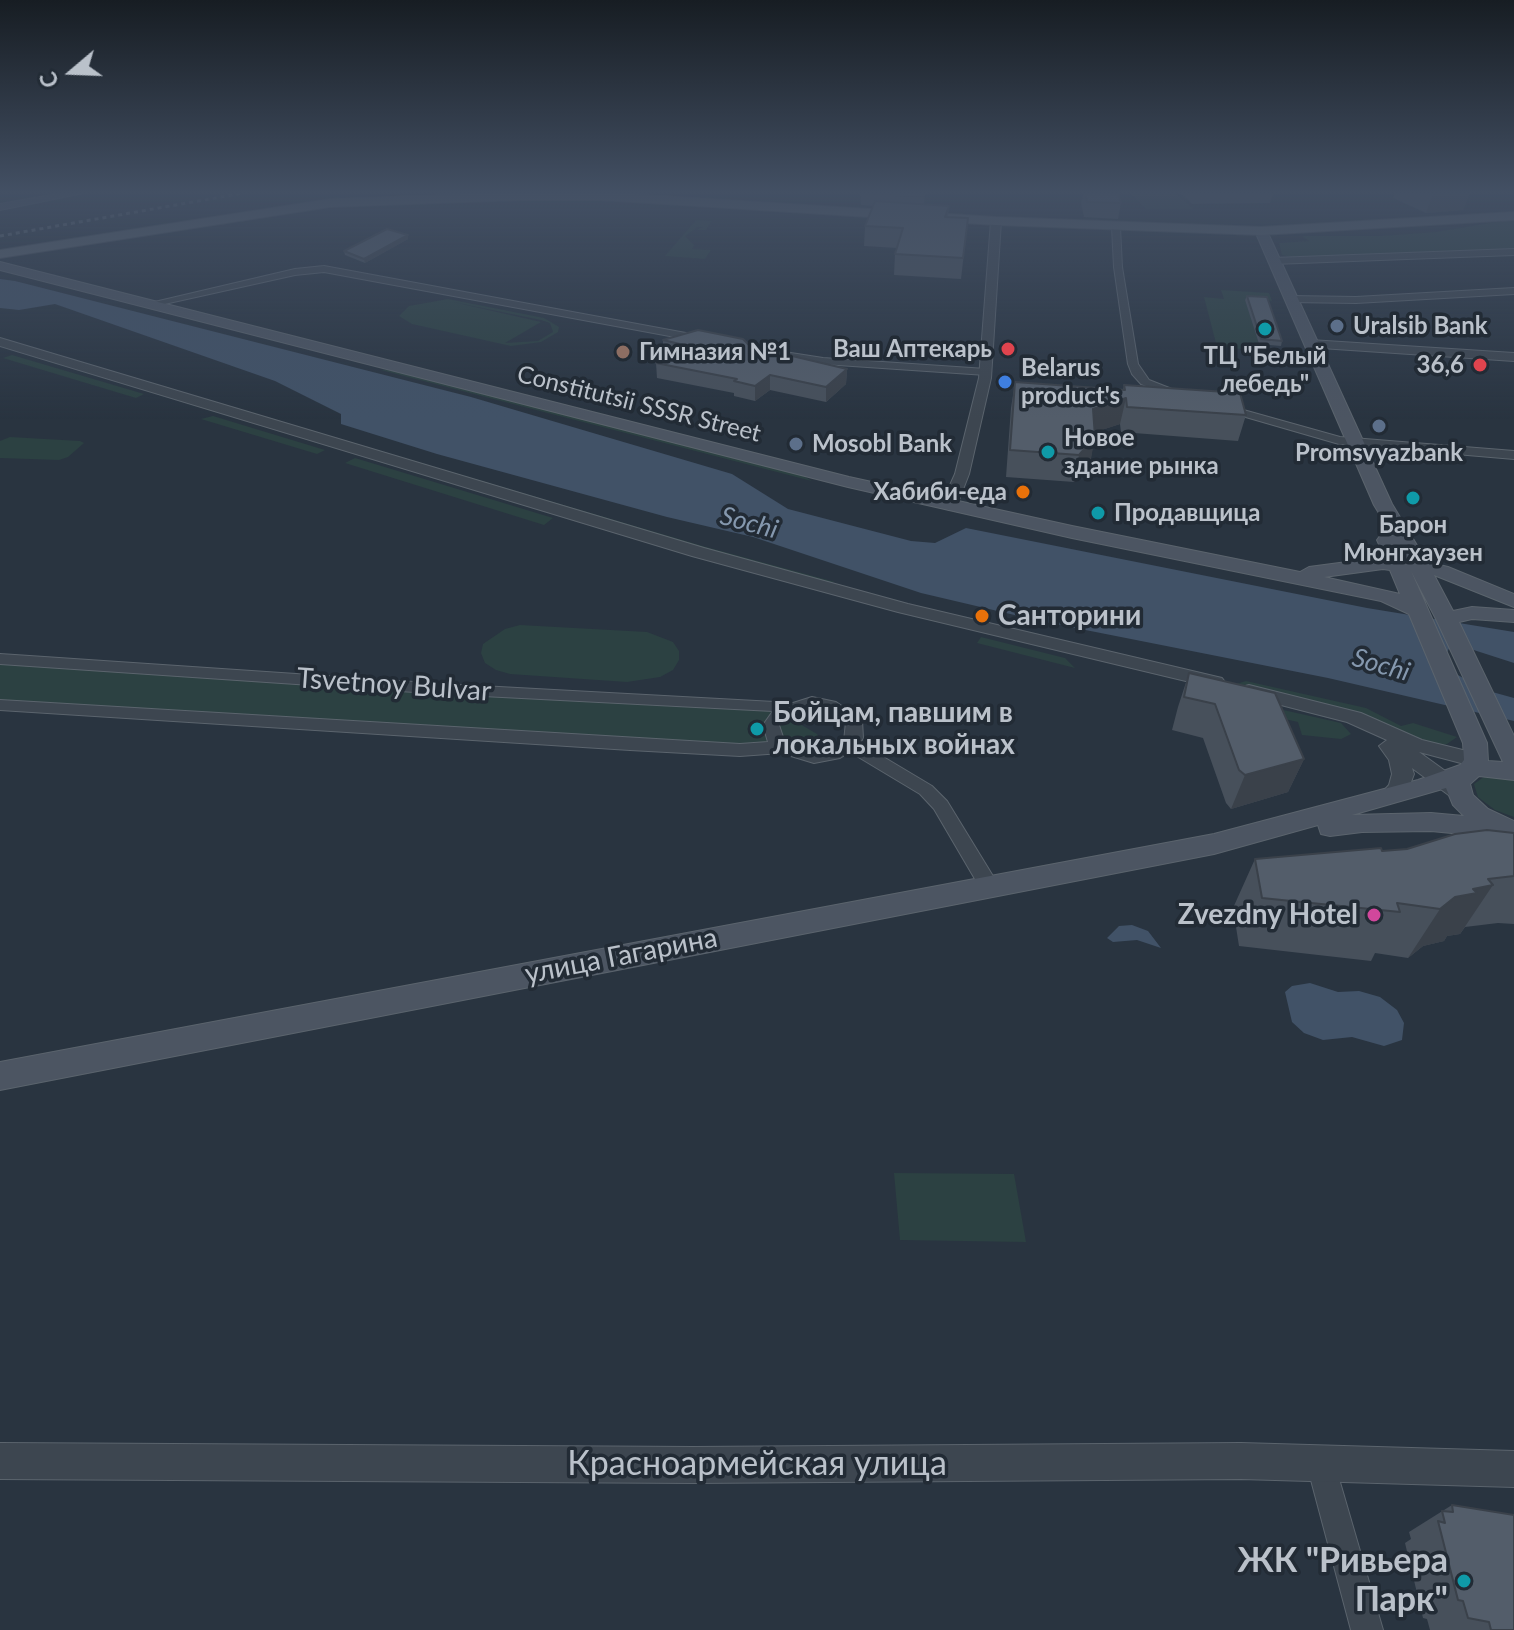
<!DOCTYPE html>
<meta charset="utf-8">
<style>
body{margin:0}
#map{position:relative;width:1514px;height:1630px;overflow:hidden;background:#293440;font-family:Lato,sans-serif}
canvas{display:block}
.north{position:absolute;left:32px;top:32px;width:80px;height:80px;-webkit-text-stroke:6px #222b35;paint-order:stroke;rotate:251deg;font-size:22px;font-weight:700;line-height:32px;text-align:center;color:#bac1ca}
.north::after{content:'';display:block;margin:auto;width:28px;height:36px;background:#bac1ca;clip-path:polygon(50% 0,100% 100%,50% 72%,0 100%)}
</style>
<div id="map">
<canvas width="1514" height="1630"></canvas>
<div class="north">С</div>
</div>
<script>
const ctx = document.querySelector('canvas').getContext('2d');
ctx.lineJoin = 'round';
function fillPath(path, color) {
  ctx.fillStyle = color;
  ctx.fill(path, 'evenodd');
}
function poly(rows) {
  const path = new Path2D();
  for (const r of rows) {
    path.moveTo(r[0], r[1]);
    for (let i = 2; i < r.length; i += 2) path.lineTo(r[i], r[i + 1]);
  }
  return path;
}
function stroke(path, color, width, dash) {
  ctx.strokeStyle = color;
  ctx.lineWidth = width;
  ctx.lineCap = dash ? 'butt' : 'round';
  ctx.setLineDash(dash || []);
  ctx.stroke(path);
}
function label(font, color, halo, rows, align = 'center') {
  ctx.font = font + ' Lato,sans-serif';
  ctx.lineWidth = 7;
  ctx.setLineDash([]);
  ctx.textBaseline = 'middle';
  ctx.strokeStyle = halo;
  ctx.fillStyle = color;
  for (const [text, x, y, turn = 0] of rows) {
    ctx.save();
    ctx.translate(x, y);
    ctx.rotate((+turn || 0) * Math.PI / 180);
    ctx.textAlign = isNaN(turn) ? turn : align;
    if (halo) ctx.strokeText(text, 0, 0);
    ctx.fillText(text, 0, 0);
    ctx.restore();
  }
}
const green = poly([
 [1128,191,1173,191,1194,209,1146,209],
 [1514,219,1514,250,1290,257,1282,255,1279,243,1309,241,1302,236,1381,236,1436,232],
 [696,220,712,221,706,230,695,230,703,227,698,227,685,236,694,245,692,249,711,250,705,259,665,256],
 [1221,290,1269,293,1272,301,1245,299,1259,344,1252,344,1254,350,1217,347,1204,297,1224,299],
 [448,299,544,318,559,327,558,332,541,342,511,346,412,324,399,316,409,306],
 [453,302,541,320,550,323,553,332,538,341,505,343,541,322],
 [12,355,144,394,136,398,3,358],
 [390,369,800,474,812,481,381,370],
 [213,416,325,450,317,454,201,419],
 [10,437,80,441,84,443,68,457,59,460,0,458,0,441],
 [377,450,706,547,835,582,827,582,761,565,375,451],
 [355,458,553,518,544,525,345,463],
 [520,625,647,632,673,642,679,651,679,660,673,670,660,677,627,682,510,674,496,670,485,663,481,653,483,644,505,629],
 [981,637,1065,658,1075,668,977,643],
 [0,659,789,707,776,717,782,747,0,705],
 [1246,681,1366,708,1401,726,1413,723,1457,737,1447,744,1433,747,1350,710,1236,684],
 [1208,693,1341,723,1351,734,1341,739,1302,735,1298,722,1201,700],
 [781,720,800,724,817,734,828,751,797,750,781,739,778,725],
 [1485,776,1514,779,1514,817,1495,810,1478,797,1474,784],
 [894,1173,1014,1174,1026,1242,900,1240]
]);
const water = poly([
 [0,279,15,281,471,397,732,474,788,509,911,541,935,543,966,528,1367,608,1514,632,1514,663,1452,643,1444,658,1456,674,1485,690,1514,698,1514,721,1328,678,1040,621,921,593,753,537,667,517,437,454,341,424,341,414,275,381,55,304,19,310,0,308],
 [1132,925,1148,931,1161,948,1137,940,1113,942,1107,938,1119,926],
 [1310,983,1338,992,1359,991,1380,997,1397,1010,1404,1023,1402,1040,1384,1046,1352,1037,1323,1040,1304,1033,1292,1022,1285,992,1292,986]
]);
const minor = poly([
 [1116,225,1120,227,1122,267,1138,364,1149,380,1182,393,1182,397,1174,397,1141,384,1132,374,1128,364,1114,267,1112,227,1116,225],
 [1514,249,1514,255,1273,264,1269,261,1273,258,1514,249],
 [324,266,702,336,707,339,702,342,324,272,295,275,151,307,146,304,295,269,324,266],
 [1514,288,1514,294,1356,303,1290,302,1285,299,1290,296,1356,297,1514,288],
 [778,351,823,358,986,369,991,372,986,375,823,364,774,356,773,354,778,351],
 [1222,404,1340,437,1514,451,1514,459,1339,444,1218,409,1218,405,1222,404],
 [0,654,444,684,793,703,812,697,836,702,862,720,863,738,860,743,932,786,947,801,999,886,996,891,982,891,934,809,920,794,850,752,840,758,814,763,781,753,740,756,630,750,0,710,0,700,740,744,768,742,763,725,773,711,444,694,0,664,0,654],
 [813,707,831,711,846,722,844,741,830,749,814,751,796,748,783,737,779,725,787,716,813,707],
 [1321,1451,1331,1455,1335,1465,1383,1630,1351,1630,1307,1465,1311,1455,1321,1451]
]);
const tertiary = poly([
 [475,191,500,191,525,196,520,199,475,191],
 [996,218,1001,221,991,378,969,474,957,505,949,510,941,505,955,474,979,378,991,221,996,218],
 [0,338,704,548,908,604,1222,678,1225,682,1215,688,898,612,692,556,0,346,0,338],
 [1310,340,1514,353,1514,361,1306,347,1306,341,1310,340],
 [1249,685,1361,713,1422,740,1483,755,1486,760,1476,767,1419,752,1466,786,1469,791,1466,796,1450,796,1412,768,1414,774,1407,793,1398,801,1382,801,1379,796,1389,785,1392,774,1389,760,1379,746,1387,740,1347,722,1242,695,1239,691,1242,687,1249,685],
 [0,1443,694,1447,1241,1443,1514,1451,1514,1487,1241,1479,694,1483,0,1479,0,1443]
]);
const secondary = poly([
 [73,191,94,191,0,210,0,204,73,191],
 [1257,229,1267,231,1392,504,1427,562,1448,567,1514,594,1514,607,1434,575,1453,611,1472,607,1514,610,1514,622,1472,619,1459,622,1514,736,1514,780,1479,776,1470,784,1473,795,1488,809,1514,821,1514,839,1431,831,1362,832,1330,836,1321,834,1318,825,1214,854,0,1090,0,1062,1214,834,1418,780,1460,765,1464,760,1463,743,1409,614,1381,601,1072,538,848,487,0,270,0,262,849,477,1072,526,1300,572,1309,567,1385,557,1377,540,1380,536,1393,536,1374,505,1255,231,1257,229],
 [1383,569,1390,570,1400,594,1324,577,1383,569],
 [1411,571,1436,619,1503,762,1488,761,1487,743,1411,571],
 [1446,788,1453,805,1464,816,1431,813,1352,815,1446,788]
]);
const primary = poly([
 [520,192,601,192,996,217,1261,227,1514,212,1514,220,1261,235,996,225,601,200,520,200,330,207,0,258,0,250,330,199,520,192]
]);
const rail = poly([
 [0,236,255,191]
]);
const wall = poly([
 [860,191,902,191,903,192,925,194,924,204,949,206,948,217,968,218,961,279,894,275,895,254,897,248,864,246,865,226,873,206,861,205],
 [1084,191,1118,191,1121,203,1118,219,1084,217,1081,203],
 [1178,191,1274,191,1270,203,1192,204],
 [1395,191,1471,191,1463,210,1426,213,1393,198],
 [408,235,408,239,365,263,345,255,344,251],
 [1247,296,1282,341,1281,346,1259,344,1245,300],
 [663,340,750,346,847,369,846,384,826,402,770,390,755,401,734,396,734,393,657,378,656,363,668,355,663,354],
 [1015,382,1123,390,1124,385,1246,415,1238,441,1121,432,1120,424,1095,432,1090,464,1074,482,1006,477,1011,408],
 [1189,673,1304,759,1288,792,1231,809,1226,803,1203,738,1172,730,1178,707],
 [1514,833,1514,924,1498,923,1465,927,1460,934,1447,936,1444,941,1423,946,1408,958,1375,953,1371,961,1239,946,1233,908,1255,859,1407,849],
 [1452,1505,1514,1630,1430,1630,1427,1619,1423,1618,1405,1543,1411,1539,1409,1532]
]);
const shadedWall = poly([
 [1434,191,1471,191,1463,210,1426,213],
 [408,235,408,239,365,263,364,259],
 [847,369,846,384,826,402,826,387],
 [770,375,770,390,755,401,755,386],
 [1126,398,1120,424,1087,435,1093,409],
 [1095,437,1090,464,1074,482,1079,455],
 [1304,759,1288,792,1231,809,1245,775],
 [1493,885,1460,934,1447,936,1444,941,1423,946,1408,958,1440,909,1455,897,1473,889]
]);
const building = poly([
 [862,191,902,191,903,192,925,194,924,197,862,193,862,191],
 [1085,191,1118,191,1121,203,1087,202,1085,191],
 [875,201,949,206,945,217,968,218,963,258,895,254,903,228,865,226,875,201],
 [387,229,408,235,364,259,344,251,387,229],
 [1247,296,1267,297,1282,341,1261,339,1247,296],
 [698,330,743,339,750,346,847,369,826,387,770,375,755,386,734,381,737,379,656,363,684,345,663,340,698,330],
 [1015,382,1125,390,1124,385,1240,393,1246,415,1127,407,1126,398,1093,409,1095,437,1079,455,1010,450,1015,382],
 [1189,673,1275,693,1304,759,1245,775,1239,770,1215,704,1184,697,1189,673],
 [1487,830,1514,833,1514,876,1488,879,1493,885,1473,889,1477,893,1455,897,1440,909,1397,903,1400,912,1262,898,1255,859,1381,848,1382,851,1407,849,1455,834,1487,830],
 [1452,1505,1514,1515,1514,1630,1491,1630,1489,1622,1468,1618,1463,1601,1458,1600,1438,1521,1445,1523,1442,1511,1453,1512,1452,1505]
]);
const markers = [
 [1337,326,8,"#5c6f8a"],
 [1265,329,8,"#0f9aa8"],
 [1008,349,8,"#e0444e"],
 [623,352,8,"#8d6e63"],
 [1480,365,8,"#e0444e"],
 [1005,382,8,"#3f7fe0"],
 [1379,426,8,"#5c6f8a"],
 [796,444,8,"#5c6f8a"],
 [1048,452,8,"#0f9aa8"],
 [1023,492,8,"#e8710a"],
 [1413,498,8,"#0f9aa8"],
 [1098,513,8,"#0f9aa8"],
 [982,616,8,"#e8710a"],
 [757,729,8,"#0f9aa8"],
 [1374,915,8,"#d1479c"],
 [1464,1581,8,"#0f9aa8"]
];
const farPoinames = [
 ["Uralsib Bank",1353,326],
 ["Ваш Аптекарь",992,349,"right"],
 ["Гимназия №1",639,352],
 ["ТЦ \"Белый",1265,356,"center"],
 ["лебедь\"",1265,384,"center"],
 ["36,6",1464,365,"right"],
 ["Belarus",1021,368],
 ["product's",1021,396],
 ["Новое",1064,438],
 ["здание рынка",1064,466],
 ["Mosobl Bank",812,444],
 ["Promsvyazbank",1379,453,"center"],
 ["Хабиби-еда",1007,492,"right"],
 ["Продавщица",1114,513],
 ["Барон",1413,525,"center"],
 ["Мюнгхаузен",1413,553,"center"]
];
const farStreetnames = [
 ["Constitutsii SSSR Street",639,404,14]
];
const farWaternames = [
 ["Sochi",749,523,15],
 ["Sochi",1381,665,16]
];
const poiNames = [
 ["Санторини",998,616],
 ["Бойцам, павшим в",773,713],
 ["локальных войнах",773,745],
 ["Zvezdny Hotel",1358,915,"right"]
];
const streetNames = [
 ["Tsvetnoy Bulvar",394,685,4],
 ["улица Гагарина",621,956,-11]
];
const nearStreetnames = [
 ["Красноармейская улица",757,1464]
];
const nearPoinames = [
 ["ЖК \"Ривьера",1448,1561],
 ["Парк\"",1448,1600]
];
fillPath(green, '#2c4142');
fillPath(water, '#415267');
stroke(minor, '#5b646d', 2);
stroke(tertiary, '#5b646d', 2);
stroke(secondary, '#5b646d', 2);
stroke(primary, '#474f59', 2);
fillPath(minor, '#3d4650');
fillPath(tertiary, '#3d4650');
fillPath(secondary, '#4c5562');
fillPath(primary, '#5c656f');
stroke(rail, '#606a76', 3, [4, 4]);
fillPath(wall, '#47505b');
fillPath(shadedWall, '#3a414a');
fillPath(building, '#535d6a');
stroke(building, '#3a414a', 2);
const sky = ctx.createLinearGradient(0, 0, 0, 419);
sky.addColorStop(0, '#171d23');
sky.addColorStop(0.46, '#435064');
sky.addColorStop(1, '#43506400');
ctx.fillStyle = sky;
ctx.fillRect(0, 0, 1514, 419);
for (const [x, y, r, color] of markers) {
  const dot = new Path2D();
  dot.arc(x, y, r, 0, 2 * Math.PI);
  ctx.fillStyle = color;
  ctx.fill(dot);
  stroke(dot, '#222b35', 3);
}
label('bold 24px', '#bac1ca', '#222b35', farPoinames, 'left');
label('24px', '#bac1ca', '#222b35', farStreetnames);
label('italic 26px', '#8598ae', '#222b35', farWaternames);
label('bold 28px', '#bac1ca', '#222b35', poiNames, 'left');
label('28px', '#bac1ca', '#222b35', streetNames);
label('34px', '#bac1ca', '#222b35', nearStreetnames);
label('bold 34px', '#bac1ca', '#222b35', nearPoinames, 'right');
</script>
